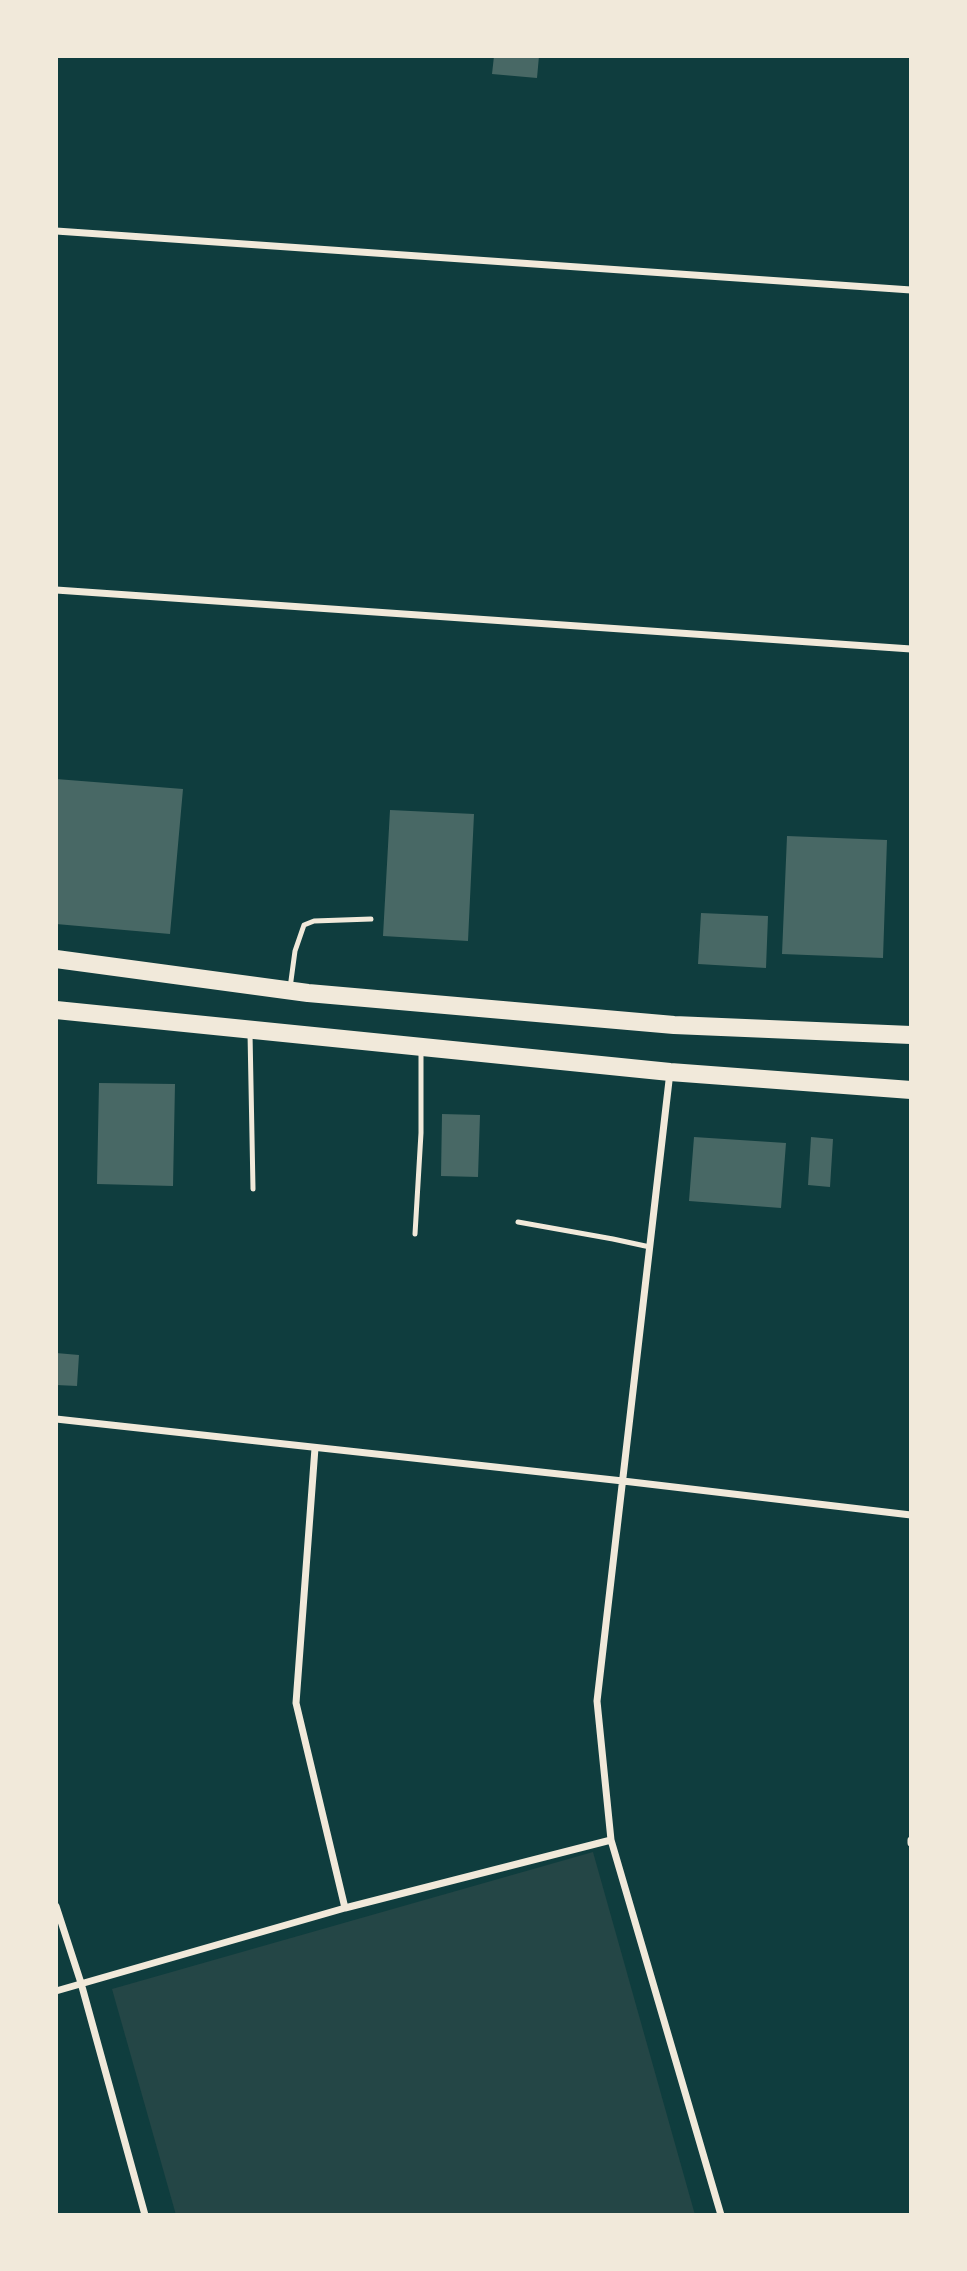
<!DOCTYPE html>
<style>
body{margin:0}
#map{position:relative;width:967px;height:2271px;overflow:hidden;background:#0f3d3e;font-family:"DM Sans",sans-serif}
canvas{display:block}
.frame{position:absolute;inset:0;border:58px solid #f1e9da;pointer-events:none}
</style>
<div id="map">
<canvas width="967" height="2271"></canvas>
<div class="frame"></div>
</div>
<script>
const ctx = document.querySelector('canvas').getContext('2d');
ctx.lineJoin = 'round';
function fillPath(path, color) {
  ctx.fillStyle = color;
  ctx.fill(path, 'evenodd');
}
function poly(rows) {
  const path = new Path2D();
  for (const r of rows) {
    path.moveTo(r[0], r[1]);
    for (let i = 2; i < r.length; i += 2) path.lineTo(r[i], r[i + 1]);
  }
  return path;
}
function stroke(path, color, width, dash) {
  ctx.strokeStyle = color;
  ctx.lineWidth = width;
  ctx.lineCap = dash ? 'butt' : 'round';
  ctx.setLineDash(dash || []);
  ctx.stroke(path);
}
const green = poly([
 [593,1852,695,2215,176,2215,112,1989]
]);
const building = poly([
 [494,56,539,56,537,78,492,74],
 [56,779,183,789,170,934,56,924],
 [390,810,474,814,468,941,383,936],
 [787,836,887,840,883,958,782,954],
 [701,913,768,916,766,968,698,964],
 [99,1083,175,1084,173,1186,97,1184],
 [442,1114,480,1115,478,1177,441,1176],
 [694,1137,786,1143,781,1208,689,1201],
 [811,1137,833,1139,830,1187,808,1185],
 [56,1353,79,1355,77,1386,56,1385]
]);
const service = poly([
 [290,988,295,951,304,925,314,921,371,919],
 [250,1033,253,1189],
 [518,1222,613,1239,650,1247],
 [415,1234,421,1133,421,1050]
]);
const minor = poly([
 [56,231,911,290],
 [56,590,911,649],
 [670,1072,597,1701,611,1840,721,2215],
 [56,1419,623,1481,911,1515],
 [315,1448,296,1703,345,1908],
 [911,1840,911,1843],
 [56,1906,81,1983,145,2215],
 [56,1991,345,1908,611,1840]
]);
const primary = poly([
 [56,959,308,993,674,1025,911,1035],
 [56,1010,670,1072,911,1090]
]);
fillPath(green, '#244646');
fillPath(building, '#486865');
stroke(service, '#f1e9da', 5);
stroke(minor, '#f1e9da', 7);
stroke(primary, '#f1e9da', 18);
</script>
